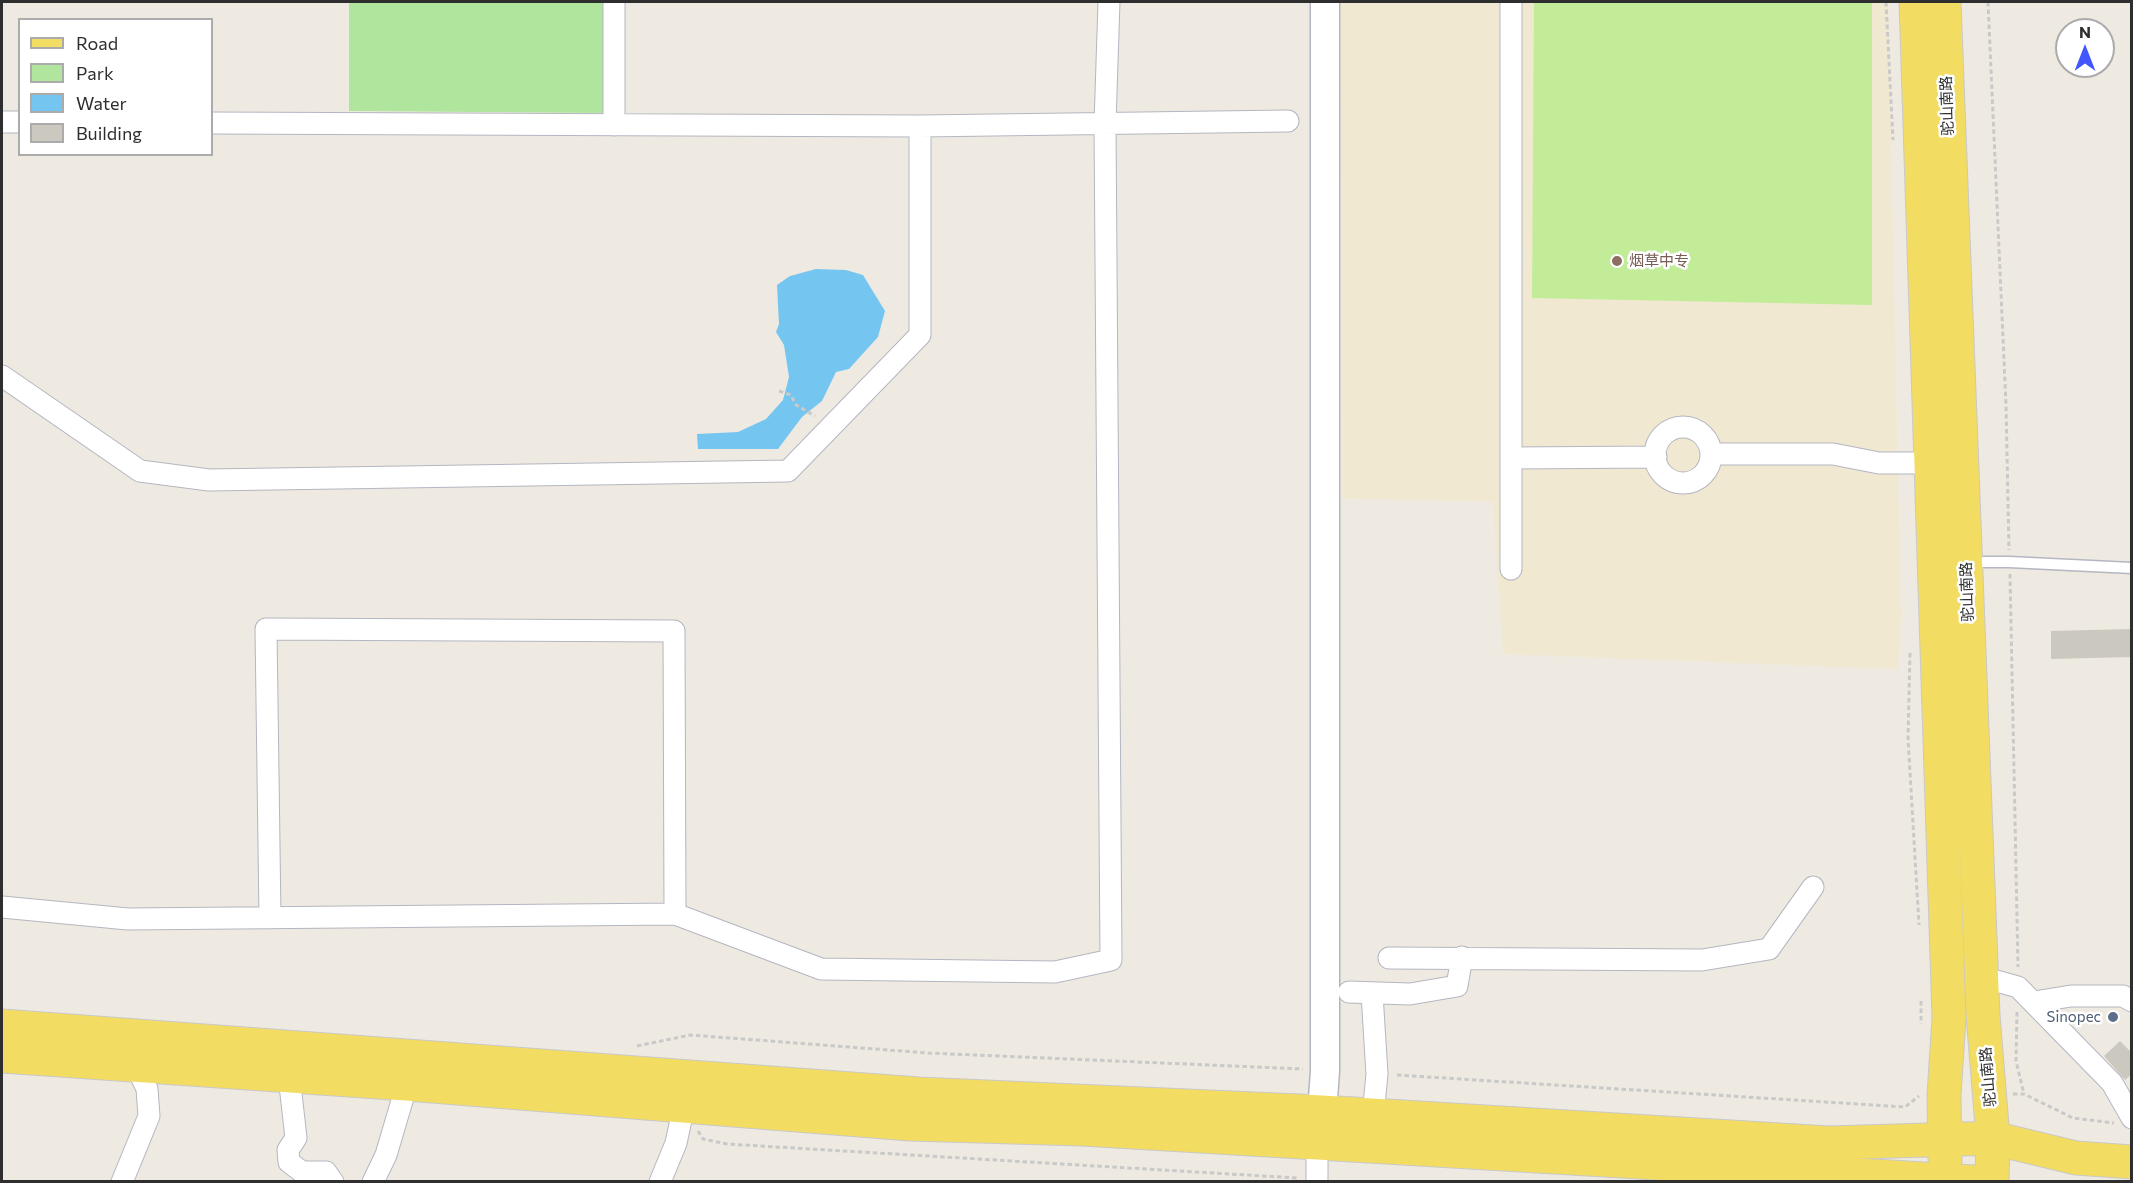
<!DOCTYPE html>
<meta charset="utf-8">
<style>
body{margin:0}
#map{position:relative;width:2133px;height:1183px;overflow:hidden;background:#efeae1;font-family:Commissioner,sans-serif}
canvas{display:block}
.frame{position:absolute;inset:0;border:3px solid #2e2e2e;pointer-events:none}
.legend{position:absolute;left:18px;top:18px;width:195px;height:138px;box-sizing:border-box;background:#fff;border:2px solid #ababab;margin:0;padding:8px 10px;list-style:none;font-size:18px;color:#2e2e2e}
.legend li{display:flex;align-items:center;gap:12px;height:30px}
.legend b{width:30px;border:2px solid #ababab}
.north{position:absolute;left:2055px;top:18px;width:60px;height:60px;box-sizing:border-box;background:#fff;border:2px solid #ababab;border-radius:50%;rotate:0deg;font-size:16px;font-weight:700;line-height:24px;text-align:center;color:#2e2e2e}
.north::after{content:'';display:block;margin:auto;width:21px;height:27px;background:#4156fc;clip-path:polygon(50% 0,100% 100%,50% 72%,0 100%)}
</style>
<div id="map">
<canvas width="2133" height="1183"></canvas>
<div class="frame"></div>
<ul class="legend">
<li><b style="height:8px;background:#f3dc62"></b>Road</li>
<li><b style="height:16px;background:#b0e59d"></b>Park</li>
<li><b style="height:16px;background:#74c6f1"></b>Water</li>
<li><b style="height:16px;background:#cbc8bf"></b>Building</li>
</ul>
<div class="north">N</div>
</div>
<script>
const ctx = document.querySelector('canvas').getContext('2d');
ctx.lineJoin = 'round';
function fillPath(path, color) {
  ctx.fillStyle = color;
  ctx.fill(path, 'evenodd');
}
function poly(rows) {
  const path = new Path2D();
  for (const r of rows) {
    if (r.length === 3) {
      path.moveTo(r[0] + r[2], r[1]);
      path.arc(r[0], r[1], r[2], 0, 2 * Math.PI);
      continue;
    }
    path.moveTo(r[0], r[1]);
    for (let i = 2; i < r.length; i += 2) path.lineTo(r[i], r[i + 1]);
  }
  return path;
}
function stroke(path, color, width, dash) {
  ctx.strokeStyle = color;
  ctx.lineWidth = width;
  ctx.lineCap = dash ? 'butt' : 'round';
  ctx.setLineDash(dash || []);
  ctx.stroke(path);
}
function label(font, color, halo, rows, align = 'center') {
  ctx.font = font + ' Commissioner,"Noto Sans SC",sans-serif';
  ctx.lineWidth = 5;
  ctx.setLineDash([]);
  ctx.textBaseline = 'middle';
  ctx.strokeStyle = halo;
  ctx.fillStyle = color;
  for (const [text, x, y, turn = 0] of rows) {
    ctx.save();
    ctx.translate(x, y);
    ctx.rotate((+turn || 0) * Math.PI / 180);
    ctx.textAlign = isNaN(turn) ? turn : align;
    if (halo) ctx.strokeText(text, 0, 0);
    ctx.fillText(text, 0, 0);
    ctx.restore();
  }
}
const education = poly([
 [1340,2,1888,2,1901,618,1898,669,1503,654,1493,502,1342,498]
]);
const green = poly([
 [349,2,605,2,605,113,349,111]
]);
const pitch = poly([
 [1534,2,1872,2,1872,305,1532,298]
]);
const water = poly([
 [816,269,846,270,863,275,885,311,878,337,849,369,836,372,822,401,802,417,778,449,698,449,697,434,738,432,766,419,783,400,789,377,784,345,776,332,779,324,777,285,790,276]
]);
const building = poly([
 [2132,629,2132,657,2051,659,2051,631],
 [2120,1041,2132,1053,2132,1074,2125,1080,2104,1056]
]);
const path = poly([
 [1886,2,1893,140],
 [1988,2,2006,405,2009,550],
 [779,391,791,395,796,405,815,416],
 [2010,574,2018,967],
 [1910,653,1908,738,1919,925],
 [1921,1001,1921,1024],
 [2017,1012,2016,1061,2024,1094],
 [637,1046,690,1035,928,1053,1303,1069],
 [1397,1075,1905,1107,1919,1096],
 [2013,1094,2024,1094,2073,1118,2114,1123],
 [698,1131,703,1139,727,1144,1297,1178]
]);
const lane = poly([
 [1970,562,2009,562,2132,568]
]);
const street = poly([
 [1511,2,1511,569],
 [2,122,20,122],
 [212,123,920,126,1288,121],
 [614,125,614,2],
 [2,376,140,471,209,480,788,471,920,335,920,126],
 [1683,455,28],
 [1711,454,1833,454,1879,463,1932,463],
 [1511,458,1656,457],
 [2,907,128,919,675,914,821,969,1055,972,1111,960,1105,124,1109,2],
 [270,918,266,629,674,631,675,914],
 [1389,958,1702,960,1769,949,1813,887],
 [1982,977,2018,987,2112,1083,2132,1118],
 [1349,992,1410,994,1457,986,1462,957],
 [1372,994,1377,1074,1373,1115],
 [2034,1002,2071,996,2123,996,2132,1001],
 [289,1076,296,1138,288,1150,289,1162,302,1172,326,1172,333,1182],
 [122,1182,149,1116,147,1089,136,1065],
 [373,1182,386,1155,407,1084],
 [660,1182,676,1143,684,1106],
 [1317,1182,1317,1142]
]);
const secondary = poly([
 [1322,1112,1325,1071,1325,2]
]);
const primary = poly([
 [1916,2,1949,1018,1944,1095,1945,1160],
 [1944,2,1983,1015,1993,1138,1992,1182],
 [2,1026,919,1094,1322,1112,1829,1143,1993,1138,2076,1158,2132,1162],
 [2,1056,407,1084,910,1124,1082,1129,1975,1182]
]);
const markers = [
 [1617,261,6,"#8d6e63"],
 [2113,1017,6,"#5c6f8a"]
];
const streetNames = [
 ["驼山南路",1947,106,-92],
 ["驼山南路",1967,592,-92],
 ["驼山南路",1988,1077,-95]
];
const educationNames = [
 ["烟草中专",1629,261]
];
const serviceNames = [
 ["Sinopec",2101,1017]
];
fillPath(education, '#f0e8d1');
fillPath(green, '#b0e59d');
fillPath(pitch, '#c3ec99');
fillPath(water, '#74c6f1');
fillPath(building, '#cbc8bf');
stroke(lane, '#b4b6c1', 13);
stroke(street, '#b4b6c1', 23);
stroke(secondary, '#b4b6c1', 31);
stroke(primary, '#c9c9c9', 35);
stroke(path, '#c9c9c9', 3, [4.5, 3]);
stroke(lane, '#fff', 10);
stroke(street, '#fff', 21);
stroke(secondary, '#fff', 28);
stroke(primary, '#f3dc62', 33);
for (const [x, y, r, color] of markers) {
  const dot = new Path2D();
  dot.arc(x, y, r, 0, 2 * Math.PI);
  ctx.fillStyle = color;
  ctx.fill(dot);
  stroke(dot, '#fff', 2);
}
label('15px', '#2e2e2e', '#fff', streetNames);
label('15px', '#785e54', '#fff', educationNames, 'left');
label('15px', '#4e5e75', '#fff', serviceNames, 'right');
</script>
